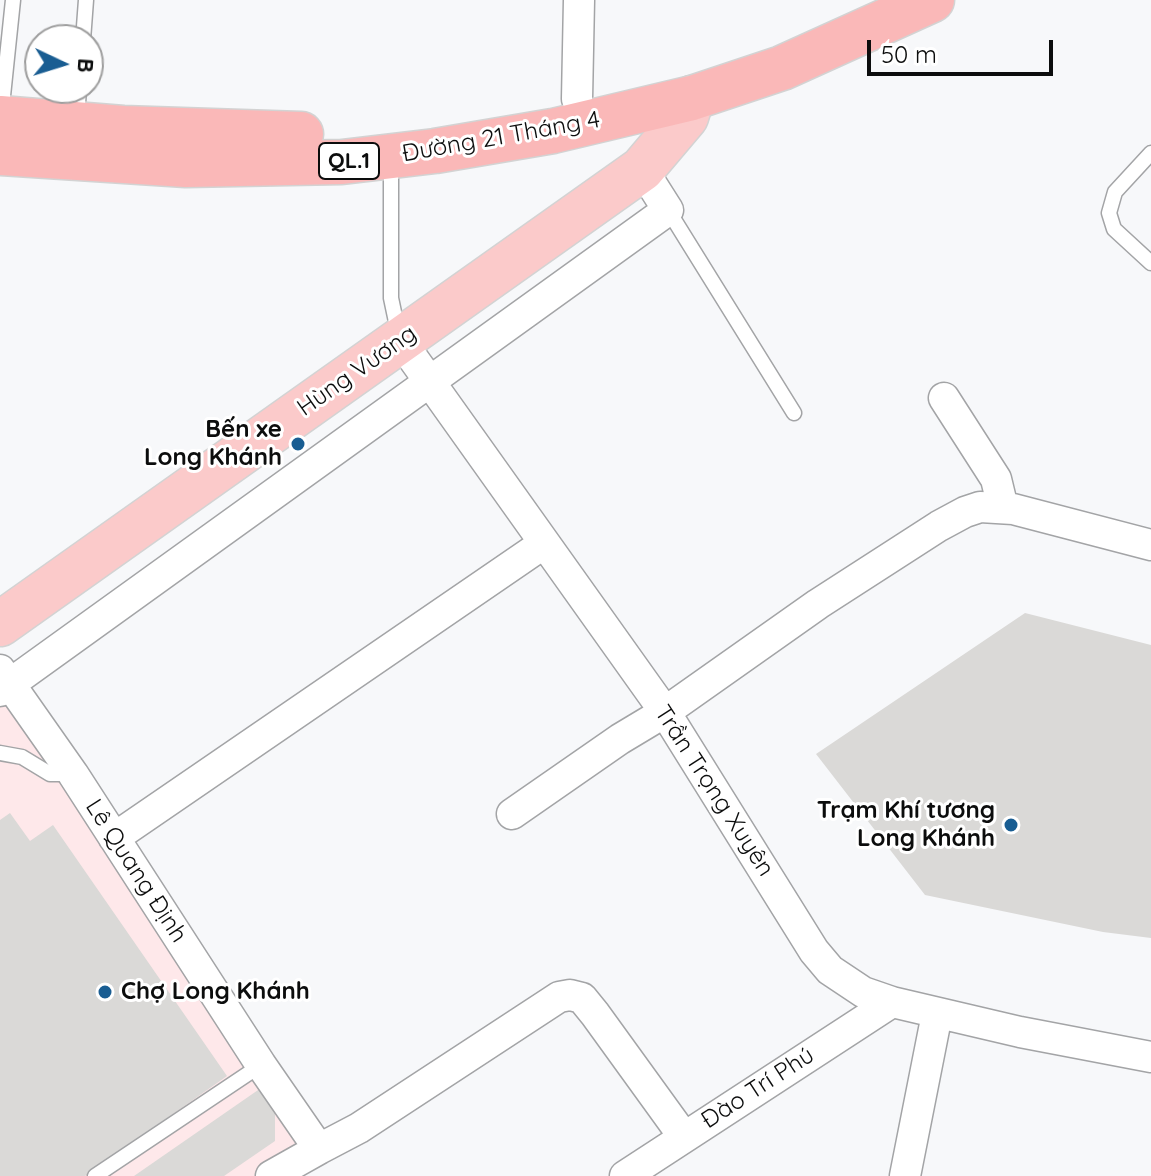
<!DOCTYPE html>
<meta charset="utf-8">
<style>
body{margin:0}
#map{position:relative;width:1151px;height:1176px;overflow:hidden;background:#f7f8fa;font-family:Quicksand,sans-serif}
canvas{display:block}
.north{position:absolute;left:24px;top:24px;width:80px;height:80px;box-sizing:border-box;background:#fff;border:2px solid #9e9e9e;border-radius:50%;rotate:94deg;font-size:22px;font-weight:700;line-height:32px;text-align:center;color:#0c0d0d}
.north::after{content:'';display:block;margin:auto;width:28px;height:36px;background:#195d92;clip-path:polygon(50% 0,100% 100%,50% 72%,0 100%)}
.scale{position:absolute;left:867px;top:40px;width:186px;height:36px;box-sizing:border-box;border:4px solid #0c0d0d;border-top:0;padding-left:10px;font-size:24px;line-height:28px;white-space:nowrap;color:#0c0d0d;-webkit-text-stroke:6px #fff;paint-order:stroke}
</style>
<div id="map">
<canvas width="1151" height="1176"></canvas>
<div class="north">B</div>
<div class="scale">50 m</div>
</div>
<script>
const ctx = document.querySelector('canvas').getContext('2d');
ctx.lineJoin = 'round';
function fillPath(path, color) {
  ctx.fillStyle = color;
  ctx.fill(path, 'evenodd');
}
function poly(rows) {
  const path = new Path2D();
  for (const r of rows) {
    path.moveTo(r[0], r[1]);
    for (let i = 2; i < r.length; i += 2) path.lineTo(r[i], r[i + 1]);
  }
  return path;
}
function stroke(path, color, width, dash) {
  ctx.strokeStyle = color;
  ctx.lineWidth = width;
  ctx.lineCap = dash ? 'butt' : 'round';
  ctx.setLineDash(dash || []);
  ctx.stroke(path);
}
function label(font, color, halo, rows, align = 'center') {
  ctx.font = font + ' Quicksand,sans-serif';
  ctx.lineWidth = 6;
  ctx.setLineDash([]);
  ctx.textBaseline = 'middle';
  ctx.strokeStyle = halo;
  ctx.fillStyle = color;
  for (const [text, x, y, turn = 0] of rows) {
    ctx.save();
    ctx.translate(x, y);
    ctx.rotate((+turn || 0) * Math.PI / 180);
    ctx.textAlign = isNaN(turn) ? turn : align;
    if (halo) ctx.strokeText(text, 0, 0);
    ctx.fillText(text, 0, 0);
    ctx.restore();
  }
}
const commercial = poly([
 [3,694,305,1146,263,1176,0,1176,0,696]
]);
const building = poly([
 [1025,613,1151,645,1151,938,1103,932,925,895,816,754],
 [10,813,30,841,53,825,227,1076,85,1176,0,1176,0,820],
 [261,1088,275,1110,275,1141,224,1176,134,1176]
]);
const service = poly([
 [83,40,86,0],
 [1,115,13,0],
 [77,120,79,88],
 [1151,153,1115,192,1109,213,1114,229,1151,263],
 [391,162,391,298,399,336],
 [668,210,794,413],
 [0,753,22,757,50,774,73,774],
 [95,1176,261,1065]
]);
const minor = poly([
 [577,99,579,0],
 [400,340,665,712,814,951,830,970,863,992,892,1002,1020,1032,1151,1057],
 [944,398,996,479,1003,508],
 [0,670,73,774,261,1065,319,1149,271,1176],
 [0,691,668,210,642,169],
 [512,814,620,739,665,712,818,604,939,526,965,512,980,507,1013,509,1151,545],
 [114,838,543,544],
 [319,1149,359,1128,559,997,570,995,582,998,595,1014,684,1137],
 [625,1176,892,1002],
 [905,1176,937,1014]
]);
const primary = poly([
 [0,624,642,169,686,117,692,98]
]);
const trunk = poly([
 [0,118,123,128,301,134],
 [0,153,186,165,342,162,435,151,553,131,692,98,782,68,932,0]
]);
const markers = [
 [298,444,8,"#195d92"],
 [1011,825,8,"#195d92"],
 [105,992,8,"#195d92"]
];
const shields = [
 [349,161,60]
];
const shieldNames = [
 ["QL.1",349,161]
];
const streetNames = [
 ["Đường 21 Tháng 4",501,137,-10],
 ["Hùng Vương",357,371,-35],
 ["Trần Trọng Xuyên",714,791,57],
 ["Lê Quang Định",136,871,57],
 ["Đào Trí Phú",758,1088,-33]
];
const poiNames = [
 ["Bến xe",282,430],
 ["Long Khánh",282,458],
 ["Trạm Khí tương",995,811],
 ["Long Khánh",995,839],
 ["Chợ Long Khánh",121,992,"left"]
];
fillPath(commercial, '#fee8ea');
fillPath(building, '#dad9d7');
stroke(service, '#a3a4a6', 17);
stroke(minor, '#a3a4a6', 33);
stroke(primary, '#d3d3d3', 47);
stroke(trunk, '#d3d3d3', 47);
stroke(service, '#fff', 14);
stroke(minor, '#fff', 30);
stroke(primary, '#fbcaca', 44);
stroke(trunk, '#fab8b8', 44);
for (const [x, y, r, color] of markers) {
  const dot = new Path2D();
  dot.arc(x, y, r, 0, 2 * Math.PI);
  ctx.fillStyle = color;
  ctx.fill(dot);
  stroke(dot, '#fff', 3);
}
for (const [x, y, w] of shields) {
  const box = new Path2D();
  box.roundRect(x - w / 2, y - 18, w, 36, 6);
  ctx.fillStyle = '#fff';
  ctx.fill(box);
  stroke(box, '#0c0d0d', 2);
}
label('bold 22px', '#0c0d0d', null, shieldNames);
label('24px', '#0c0d0d', '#fff', streetNames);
label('bold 24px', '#0c0d0d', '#fff', poiNames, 'right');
</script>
